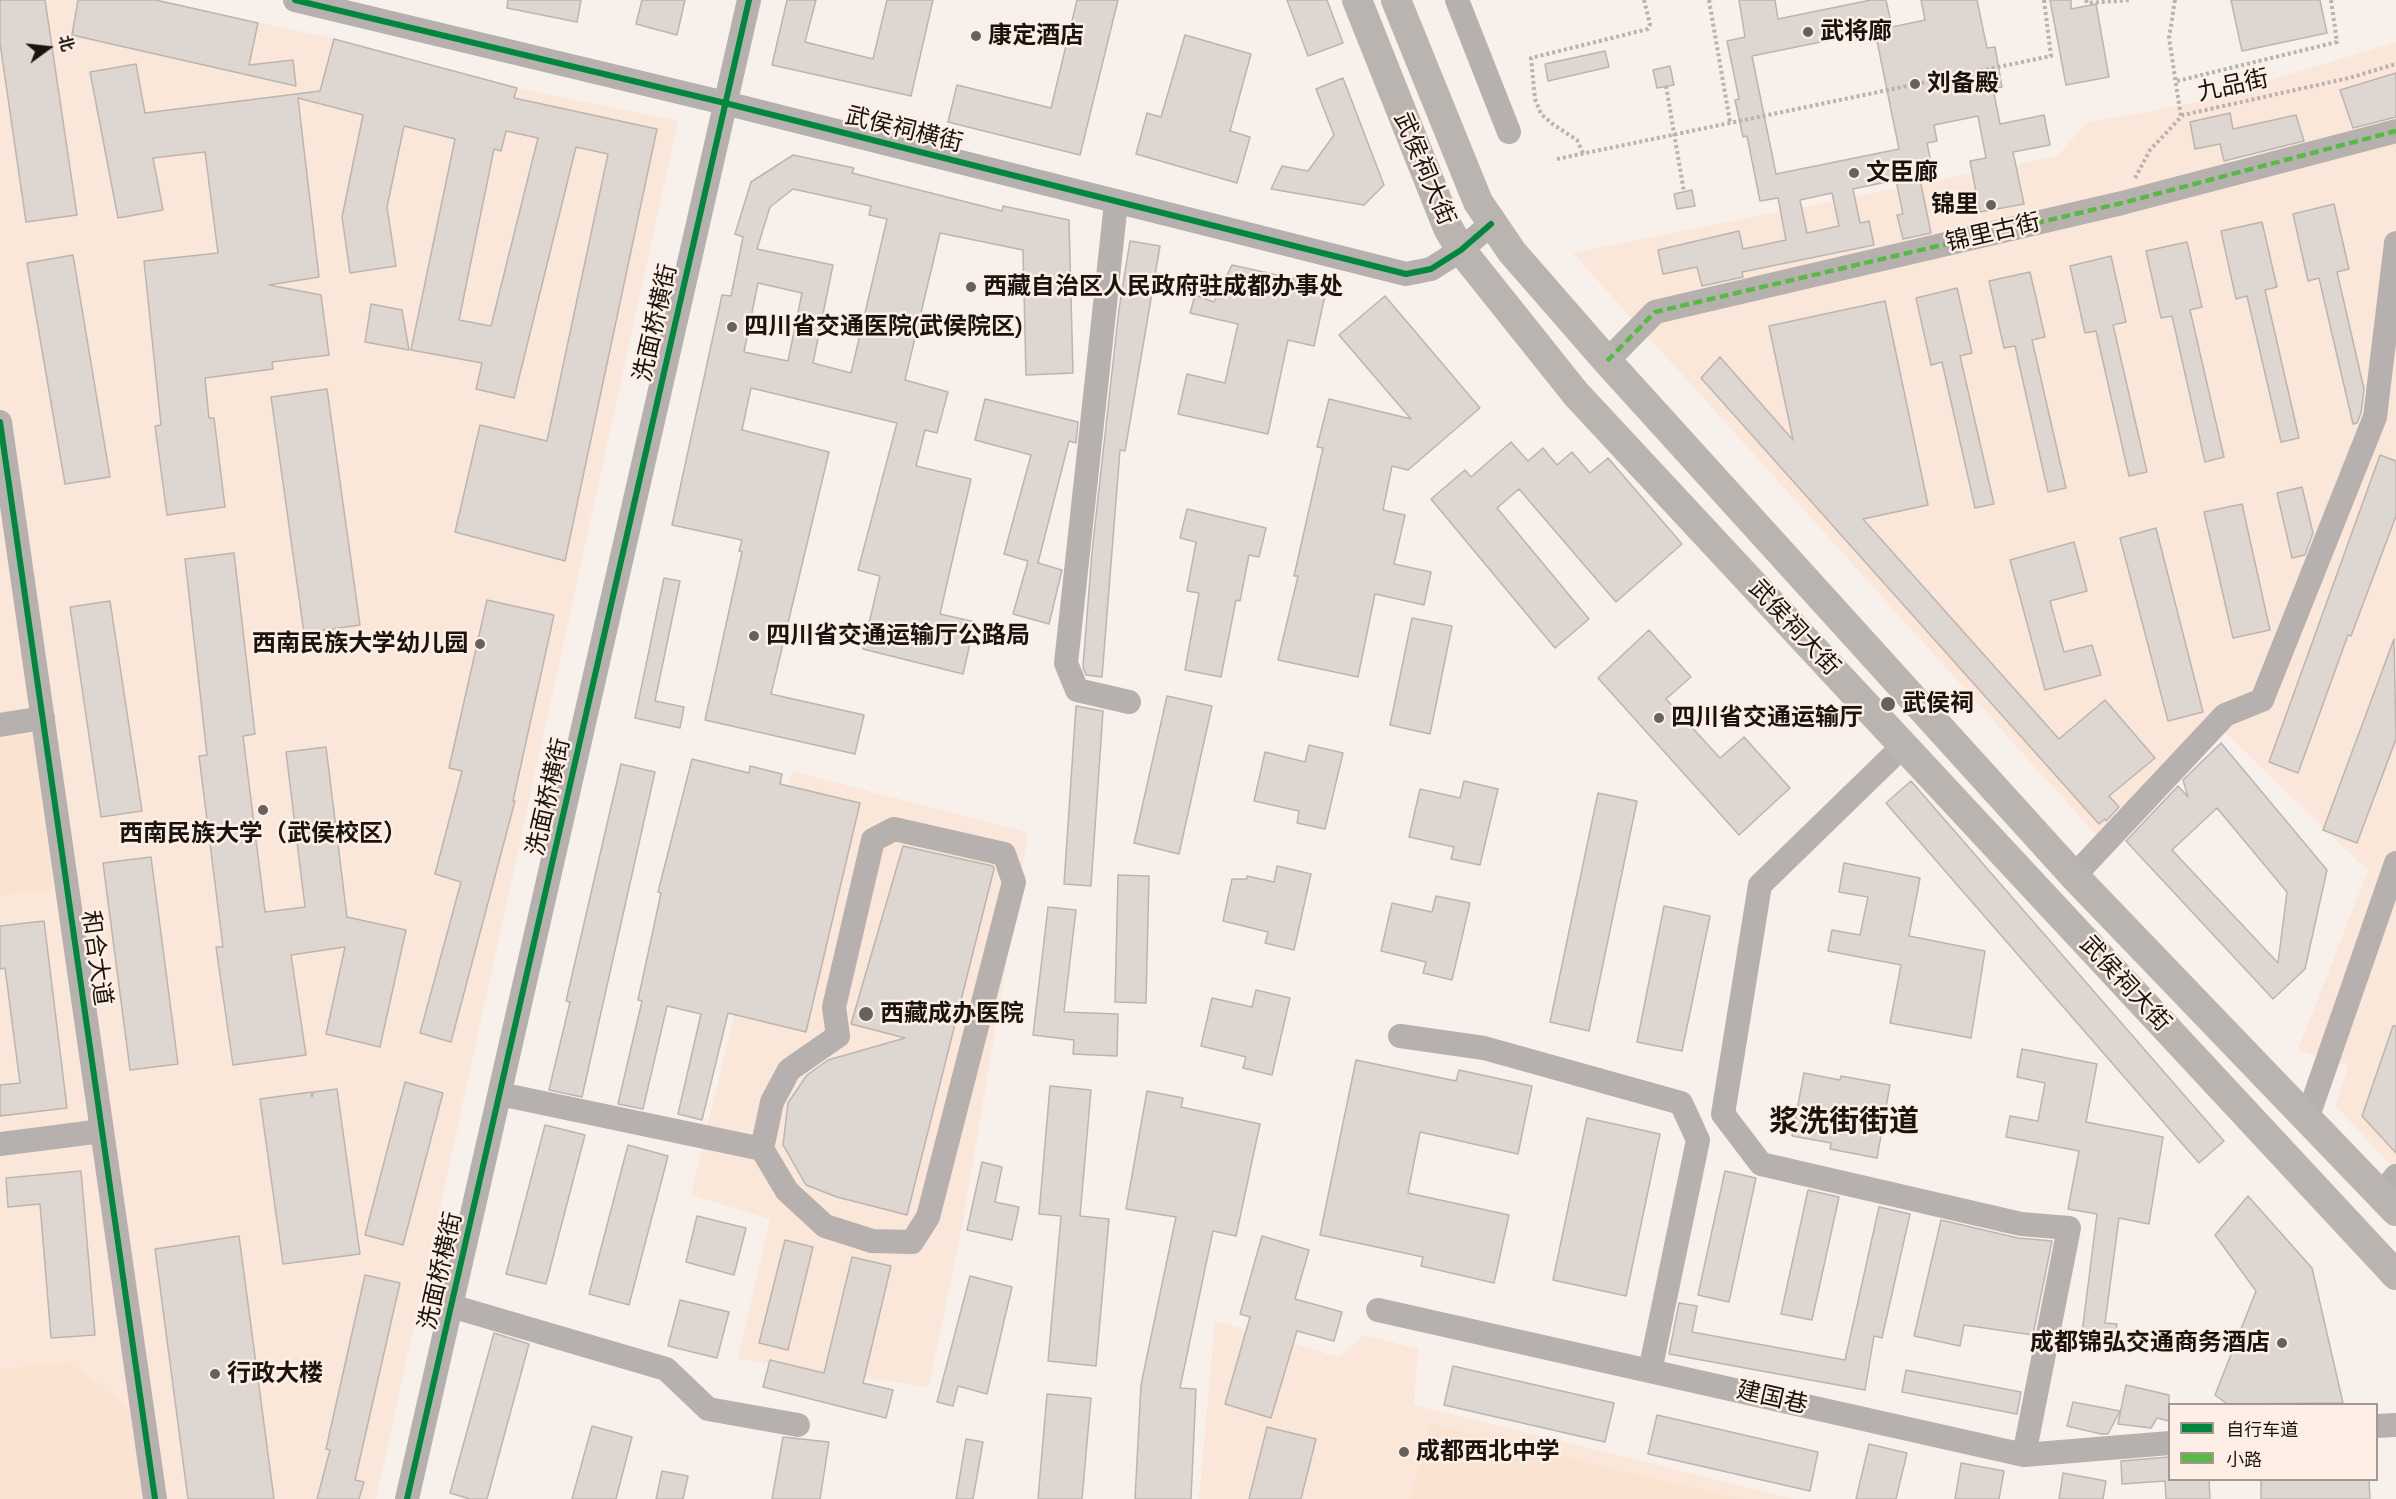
<!DOCTYPE html>
<meta charset="utf-8">
<style>
body{margin:0}
#map{position:relative;width:2396px;height:1499px;overflow:hidden;background:#f7f0eb;font-family:"Zilla Slab","Noto Sans SC",serif}
canvas{display:block}
.legend{position:absolute;left:2168px;top:1403px;width:210px;height:78px;box-sizing:border-box;background:#fdefe5;border:2px solid #a3978f;margin:0;padding:8px 10px;list-style:none;font-size:18px;color:#1b130d}
.legend li{display:flex;align-items:center;gap:12px;height:30px}
.legend b{width:30px;border:2px solid #a3978f}
.north{position:absolute;left:18px;top:18px;width:60px;height:60px;-webkit-text-stroke:4px #fdefe5;paint-order:stroke;rotate:75deg;font-size:16px;font-weight:700;line-height:24px;text-align:center;color:#1b130d}
.north::after{content:'';display:block;margin:auto;width:21px;height:27px;background:#1b130d;clip-path:polygon(50% 0,100% 100%,50% 72%,0 100%)}
</style>
<div id="map">
<canvas width="2396" height="1499"></canvas>
<ul class="legend">
<li><b style="height:8px;background:#00873e"></b>自行车道</li>
<li><b style="height:8px;background:#58b947"></b>小路</li>
</ul>
<div class="north">北</div>
</div>
<script>
const ctx = document.querySelector('canvas').getContext('2d');
ctx.lineJoin = 'round';
function fillPath(path, color) {
  ctx.fillStyle = color;
  ctx.fill(path, 'evenodd');
}
function poly(rows) {
  const path = new Path2D();
  for (const r of rows) {
    path.moveTo(r[0], r[1]);
    for (let i = 2; i < r.length; i += 2) path.lineTo(r[i], r[i + 1]);
  }
  return path;
}
function stroke(path, color, width, dash) {
  ctx.strokeStyle = color;
  ctx.lineWidth = width;
  ctx.lineCap = dash ? 'butt' : 'round';
  ctx.setLineDash(dash || []);
  ctx.stroke(path);
}
function label(font, color, halo, rows, align = 'center') {
  ctx.font = font + ' "Zilla Slab","Noto Sans SC",serif';
  ctx.lineWidth = 5;
  ctx.setLineDash([]);
  ctx.textBaseline = 'middle';
  ctx.strokeStyle = halo;
  ctx.fillStyle = color;
  for (const [text, x, y, turn = 0] of rows) {
    ctx.save();
    ctx.translate(x, y);
    ctx.rotate((+turn || 0) * Math.PI / 180);
    ctx.textAlign = isNaN(turn) ? turn : align;
    if (halo) ctx.strokeText(text, 0, 0);
    ctx.fillText(text, 0, 0);
    ctx.restore();
  }
}
const built = poly([
 [0,0,156,0,334,39,517,88,678,121,376,1499,0,1499],
 [2396,42,2396,1171,2336,1106,2348,1066,2298,1050,2368,871,2225,732,2106,846,1573,253,2058,156,2086,123,2198,102],
 [792,771,1028,833,963,1221,929,1387,738,1359,770,1219,691,1195],
 [1215,1321,1339,1357,1364,1335,1418,1349,1414,1405,1794,1499,1199,1499]
]);
const green = poly([
 [33,734,54,889,0,896,0,739],
 [69,1362,128,1406,143,1499,0,1499,0,1369],
 [1429,1424,1738,1499,1411,1499]
]);
const building = poly([
 [0,0,45,0,77,215,26,222,0,43,0,0],
 [78,0,156,0,258,23,249,65,293,60,296,86,72,35,78,0],
 [508,0,581,0,577,22,507,8,508,0],
 [642,0,685,0,677,35,636,24,642,0],
 [787,0,816,0,805,42,873,59,887,0,933,0,911,96,772,65,787,0],
 [1077,0,1118,0,1080,155,948,122,957,85,1051,108,1077,0],
 [1287,0,1327,0,1343,43,1308,56,1287,0],
 [1739,0,1775,0,1778,19,1871,0,1886,0,1892,27,1925,20,1921,0,1977,0,1987,48,1995,47,2002,87,1993,88,2000,124,2044,115,2050,145,2013,152,2024,204,1980,212,1970,161,1986,158,1978,116,1934,125,1937,141,1927,143,1933,173,1919,175,1931,233,1903,239,1897,215,1903,214,1896,180,1853,189,1860,223,1869,221,1874,245,1742,272,1743,277,1702,286,1697,267,1663,274,1658,250,1739,231,1743,249,1786,240,1778,198,1760,201,1747,136,1743,137,1735,100,1739,99,1727,41,1745,37,1739,0],
 [1875,31,1899,149,1776,174,1752,56,1875,31],
 [1832,193,1839,226,1807,233,1800,200,1832,193],
 [2050,0,2071,0,2071,9,2096,4,2109,77,2066,85,2050,0],
 [2231,0,2320,0,2327,33,2242,51,2231,0],
 [1185,35,1251,54,1230,131,1250,137,1237,183,1136,154,1147,113,1161,117,1185,35],
 [334,39,517,88,514,98,657,129,565,561,455,532,480,425,547,441,608,154,576,147,514,398,476,389,482,363,411,350,455,139,404,126,387,207,396,266,350,273,342,217,363,115,298,98,319,277,269,285,321,295,329,355,272,362,273,369,205,378,209,418,214,418,225,507,167,515,155,426,161,425,144,261,218,253,205,152,153,158,163,210,118,218,90,72,136,64,145,113,320,91,334,39],
 [506,131,538,138,491,326,459,320,494,149,501,151,506,131],
 [1605,51,1609,67,1548,81,1545,64,1605,51],
 [1670,66,1674,85,1657,88,1653,70,1670,66],
 [2396,73,2396,117,2353,128,2340,90,2396,73],
 [1343,78,1384,185,1364,205,1271,189,1282,166,1308,171,1334,135,1316,89,1343,78],
 [2230,113,2233,129,2296,115,2304,141,2224,161,2220,144,2195,149,2190,122,2230,113],
 [793,155,854,168,852,173,1002,211,1003,206,1069,220,1073,373,1026,375,1023,250,940,233,905,380,948,392,937,433,925,430,916,466,971,479,940,614,975,622,963,674,863,649,880,576,858,570,897,423,751,388,742,430,829,452,771,694,864,715,855,754,705,720,742,552,739,551,742,540,672,525,722,295,731,296,743,237,735,234,751,182,793,155],
 [793,189,871,206,869,215,887,219,851,373,813,363,833,265,757,249,770,207,793,189],
 [758,283,802,293,788,361,744,352,758,283],
 [1692,190,1695,206,1677,209,1674,194,1692,190],
 [2334,204,2349,269,2337,272,2364,389,2361,413,2357,423,2353,424,2319,278,2308,281,2293,214,2334,204],
 [2262,222,2277,287,2265,290,2299,438,2281,442,2247,296,2236,299,2221,231,2262,222],
 [1130,241,1160,246,1125,451,1120,450,1102,677,1086,675,1083,667,1092,552,1119,309,1130,241],
 [2187,242,2202,307,2190,310,2224,457,2205,462,2172,316,2161,318,2146,251,2187,242],
 [73,255,110,477,65,484,27,263,73,255],
 [2111,256,2126,322,2113,325,2147,472,2129,476,2096,331,2085,333,2070,266,2111,256],
 [1232,265,1327,286,1314,346,1288,340,1268,434,1178,414,1187,374,1225,383,1238,324,1190,313,1195,295,1214,302,1232,265],
 [2030,272,2045,337,2032,340,2066,488,2048,492,2015,346,2004,348,1989,281,2030,272],
 [1957,288,1972,353,1960,356,1994,504,1975,508,1942,362,1931,365,1916,298,1957,288],
 [1385,296,1480,408,1408,470,1392,466,1383,510,1405,515,1394,564,1431,572,1424,605,1375,594,1358,677,1278,660,1298,576,1294,576,1323,448,1317,447,1329,399,1411,419,1339,335,1385,296],
 [1885,301,1928,505,1863,519,2059,739,2105,700,2155,758,2109,796,2119,807,2106,821,2105,819,2099,824,1701,378,1720,357,1793,440,1769,326,1885,301],
 [371,304,402,310,409,350,365,342,371,304],
 [327,389,360,625,304,633,271,397,327,389],
 [985,399,1078,422,1076,443,1069,441,1038,563,1062,570,1049,624,1013,614,1028,561,1004,554,1031,455,975,440,985,399],
 [1511,442,1528,461,1543,448,1557,465,1572,452,1590,473,1608,458,1682,544,1616,602,1519,489,1497,508,1589,619,1555,648,1431,499,1465,470,1471,477,1511,442],
 [2380,455,2396,461,2396,516,2351,636,2348,635,2298,773,2269,762,2380,455],
 [2302,487,2313,533,2305,555,2292,558,2277,493,2302,487],
 [2242,504,2270,630,2233,638,2204,512,2242,504],
 [1187,509,1266,528,1259,557,1249,555,1240,601,1236,600,1221,677,1185,670,1199,593,1187,591,1196,542,1180,538,1187,509],
 [2156,528,2203,712,2168,721,2120,538,2156,528],
 [2074,542,2087,591,2050,601,2064,652,2092,645,2101,675,2045,690,2010,560,2074,542],
 [234,553,255,734,243,736,265,912,305,907,286,752,326,747,347,917,406,930,380,1047,326,1034,345,947,291,955,306,1055,233,1065,216,947,223,947,199,756,207,755,185,559,234,553],
 [664,578,680,581,655,701,684,707,680,728,635,718,664,578],
 [487,600,554,615,513,801,515,801,451,1042,420,1033,461,882,435,874,462,771,449,768,487,600],
 [110,601,142,811,101,817,70,607,110,601],
 [1412,618,1452,626,1430,734,1390,725,1412,618],
 [1649,630,1691,677,1666,699,1720,758,1744,737,1790,788,1739,835,1598,678,1649,630],
 [2394,639,2396,739,2357,843,2323,830,2394,639],
 [1167,696,1212,706,1179,854,1134,843,1167,696],
 [1076,706,1103,711,1091,886,1064,884,1076,706],
 [2221,743,2327,870,2305,969,2273,999,2126,841,2178,786,2188,797,2183,780,2221,743],
 [2217,808,2287,892,2278,963,2172,850,2217,808],
 [1309,745,1343,753,1325,829,1297,823,1299,811,1254,801,1265,752,1305,762,1309,745],
 [692,759,749,773,750,766,782,774,780,784,860,803,806,1032,728,1013,702,1120,678,1114,701,1014,667,1006,643,1109,618,1104,642,1001,638,1000,661,893,658,892,692,759],
 [621,764,655,772,582,1097,549,1090,570,1002,566,1001,621,764],
 [1464,781,1498,789,1480,865,1451,859,1454,847,1409,837,1420,789,1460,798,1464,781],
 [1911,781,2224,1141,2199,1163,1886,803,1911,781],
 [1598,793,1637,801,1589,1031,1550,1022,1598,793],
 [903,846,993,866,994,869,907,1215,837,1197,806,1185,783,1145,788,1103,807,1075,828,1060,905,1038,851,1024,903,846],
 [151,857,178,1064,130,1070,103,863,151,857],
 [1844,863,1920,878,1909,936,1985,951,1971,1038,1890,1023,1901,965,1828,951,1832,930,1860,935,1868,897,1839,892,1844,863],
 [1277,866,1311,874,1294,950,1265,943,1268,932,1223,921,1232,879,1247,879,1247,876,1274,882,1277,866],
 [1118,875,1149,876,1146,1003,1115,1002,1118,875],
 [1436,896,1470,903,1452,980,1423,973,1426,962,1381,951,1392,903,1432,912,1436,896],
 [1664,906,1710,916,1682,1051,1637,1042,1664,906],
 [1048,907,1076,910,1064,1012,1118,1014,1117,1056,1073,1054,1074,1040,1033,1035,1048,907],
 [44,921,67,1108,0,1116,0,1085,20,1083,5,968,0,969,0,926,44,921],
 [1256,990,1290,998,1272,1075,1243,1068,1246,1057,1201,1046,1212,998,1252,1007,1256,990],
 [2393,1026,2396,1026,2396,1153,2362,1116,2393,1026],
 [2022,1049,2097,1064,2086,1122,2163,1137,2149,1224,2119,1218,2105,1323,2117,1324,2114,1346,2081,1341,2097,1214,2068,1209,2079,1151,2006,1137,2010,1116,2038,1121,2045,1083,2017,1077,2022,1049],
 [1356,1060,1456,1081,1459,1070,1532,1086,1518,1154,1420,1132,1408,1193,1509,1215,1494,1283,1421,1266,1423,1257,1320,1235,1356,1060],
 [1804,1073,1840,1080,1841,1076,1890,1085,1877,1158,1830,1149,1831,1143,1792,1136,1804,1073],
 [405,1082,443,1093,403,1245,365,1235,405,1082],
 [1050,1086,1091,1090,1080,1216,1109,1219,1096,1366,1048,1361,1061,1216,1039,1214,1050,1086],
 [337,1089,360,1254,283,1264,260,1099,311,1092,312,1097,313,1092,337,1089],
 [1147,1091,1183,1098,1181,1107,1260,1124,1236,1236,1213,1231,1180,1388,1196,1389,1191,1499,1135,1499,1141,1385,1176,1217,1126,1209,1147,1091],
 [1587,1118,1660,1134,1626,1296,1553,1280,1587,1118],
 [545,1125,585,1135,546,1284,506,1274,545,1125],
 [628,1145,668,1156,629,1305,589,1294,628,1145],
 [982,1162,1002,1167,995,1202,1019,1207,1012,1240,967,1230,982,1162],
 [81,1171,95,1335,51,1338,40,1204,8,1207,6,1178,81,1171],
 [1725,1171,1756,1178,1729,1302,1698,1295,1725,1171],
 [1808,1190,1839,1197,1812,1320,1781,1314,1808,1190],
 [2248,1196,2312,1268,2343,1403,2227,1404,2215,1395,2256,1291,2215,1235,2248,1196],
 [1879,1207,1910,1214,1882,1338,1874,1336,1865,1390,1669,1354,1679,1303,1697,1306,1692,1332,1845,1360,1879,1207],
 [697,1216,746,1228,734,1275,686,1262,697,1216],
 [1941,1220,2018,1238,2052,1241,2033,1335,1964,1325,1960,1346,1914,1336,1941,1220],
 [239,1236,274,1499,188,1499,155,1249,239,1236],
 [1262,1236,1309,1250,1295,1299,1342,1312,1334,1341,1297,1331,1271,1418,1225,1404,1250,1317,1240,1314,1262,1236],
 [785,1240,813,1247,788,1350,759,1343,785,1240],
 [852,1257,891,1266,863,1383,893,1390,886,1418,763,1387,770,1360,824,1373,852,1257],
 [365,1275,400,1283,355,1480,364,1482,359,1499,317,1499,330,1450,326,1449,365,1275],
 [970,1276,1012,1287,987,1394,958,1386,953,1406,937,1402,970,1276],
 [680,1300,729,1312,717,1358,668,1346,680,1300],
 [494,1333,529,1344,487,1499,470,1499,450,1493,494,1333],
 [1453,1366,1614,1403,1605,1442,1444,1405,1453,1366],
 [1906,1370,2021,1392,2017,1414,1902,1392,1906,1370],
 [2126,1385,2169,1395,2169,1421,2157,1418,2151,1428,2118,1424,2126,1385],
 [1047,1394,1091,1398,1082,1499,1038,1499,1047,1394],
 [2073,1402,2120,1411,2108,1434,2101,1434,2067,1426,2073,1402],
 [1657,1415,1818,1452,1810,1491,1648,1454,1657,1415],
 [592,1426,632,1437,616,1499,572,1499,592,1426],
 [1267,1427,1316,1439,1301,1499,1249,1499,1267,1427],
 [783,1437,829,1442,820,1499,772,1499,783,1437],
 [966,1439,983,1442,973,1499,956,1499,966,1439],
 [1869,1444,1907,1453,1896,1499,1856,1499,1869,1444],
 [2169,1457,2169,1479,2209,1479,2210,1499,2166,1499,2165,1481,2122,1484,2121,1461,2169,1457],
 [1961,1463,2004,1471,1999,1499,1955,1499,1961,1463],
 [662,1471,688,1476,683,1499,656,1499,662,1471],
 [2063,1473,2106,1481,2103,1499,2059,1499,2063,1473],
 [2261,1479,2369,1479,2370,1499,2261,1499,2261,1479]
]);
const path = poly([
 [1709,0,1730,122],
 [2086,0,2087,3,2130,0],
 [2175,0,2169,38,2181,117],
 [2177,81,2337,42,2331,0],
 [1666,86,1684,192],
 [1583,153,1577,140,1554,125,1541,114,1535,99,1531,58,1648,29,1650,24,1644,0],
 [1557,159,2051,56,2044,0],
 [2135,178,2150,150,2183,115,2349,78,2396,64]
]);
const minor = poly([
 [295,0,725,103,1406,274,1431,269,1461,250,1491,224],
 [1457,0,1509,132],
 [1116,203,1066,663,1077,690,1129,702],
 [1607,361,1655,312,2122,203,2396,131],
 [0,422,155,1499],
 [0,725,43,718],
 [1903,746,1760,885,1723,1114,1761,1164,2021,1224,2069,1228,2024,1455],
 [2074,876,2225,715,2262,700,2375,417,2396,243],
 [1400,1036,1484,1048,1681,1103,1698,1140,1650,1371],
 [500,1094,762,1149,787,1191,825,1226,872,1241,912,1242,928,1217,1014,882,1004,854,894,829,873,840,834,1007,838,1036,789,1070,772,1102,762,1149],
 [2307,1119,2396,863],
 [0,1144,102,1131],
 [2381,1195,2396,1176],
 [451,1306,666,1369,708,1409,798,1425],
 [1378,1310,2024,1455,2170,1443],
 [2376,1426,2396,1425],
 [407,1499,749,0]
]);
const major = poly([
 [1357,0,1448,228,1461,250,1576,394,2396,1275],
 [1396,0,1478,202,1512,252,1607,361,2074,876,2396,1211]
]);
const quiet = poly([
 [1607,361,1655,312,2122,203,2396,131]
]);
const cycleway = poly([
 [295,0,725,103,1406,274,1431,269,1461,250,1491,224],
 [0,422,155,1499],
 [407,1499,749,0]
]);
const markers = [
 [1808,32,6,"#68605b"],
 [976,36,6,"#68605b"],
 [1915,84,6,"#68605b"],
 [1854,173,6,"#68605b"],
 [1991,205,6,"#68605b"],
 [971,287,6,"#68605b"],
 [732,327,6,"#68605b"],
 [754,636,6,"#68605b"],
 [480,644,6,"#68605b"],
 [1888,704,8,"#68605b"],
 [1659,718,6,"#68605b"],
 [263,810,6,"#68605b"],
 [866,1014,8,"#68605b"],
 [2282,1343,6,"#68605b"],
 [215,1374,6,"#68605b"],
 [1404,1452,6,"#68605b"]
];
const poiNames = [
 ["武将廊",1820,32],
 ["康定酒店",988,36],
 ["刘备殿",1927,84],
 ["文臣廊",1866,173],
 ["锦里",1979,205,"right"],
 ["西藏自治区人民政府驻成都办事处",983,287],
 ["四川省交通医院(武侯院区)",744,327],
 ["四川省交通运输厅公路局",766,636],
 ["西南民族大学幼儿园",468,644,"right"],
 ["武侯祠",1902,704],
 ["四川省交通运输厅",1671,718],
 ["西南民族大学（武侯校区）",263,834,"center"],
 ["西藏成办医院",880,1014],
 ["成都锦弘交通商务酒店",2270,1343,"right"],
 ["行政大楼",227,1374],
 ["成都西北中学",1416,1452]
];
const streetNames = [
 ["九品街",2233,86,-12],
 ["武侯祠横街",904,130,14],
 ["武侯祠大街",1424,169,67],
 ["锦里古街",1993,233,-13],
 ["洗面桥横街",656,323,-77],
 ["武侯祠大街",1794,628,47],
 ["洗面桥横街",549,797,-77],
 ["和合大道",96,958,82],
 ["武侯祠大街",2125,984,47],
 ["洗面桥横街",441,1271,-77],
 ["建国巷",1772,1398,13]
];
const districtNames = [
 ["浆洗街街道",1844,1122]
];
fillPath(built, '#fae7d9');
fillPath(green, '#fbe3d1');
fillPath(building, '#ddd6d1');
stroke(building, '#bcb5af', 1.5);
stroke(path, '#b7b3b0', 4, [3, 3]);
stroke(minor, '#b6b1ae', 24);
stroke(major, '#b9b4b0', 30);
stroke(quiet, '#58b947', 4.5, [9, 4.5]);
stroke(cycleway, '#00873e', 6);
for (const [x, y, r, color] of markers) {
  const dot = new Path2D();
  dot.arc(x, y, r, 0, 2 * Math.PI);
  ctx.fillStyle = color;
  ctx.fill(dot);
  stroke(dot, '#fdefe5', 2);
}
label('bold 24px', '#1b130d', '#fdefe5', poiNames, 'left');
label('24px', '#1b130d', '#fdefe5', streetNames);
label('bold 30px', '#1b130d', '#fdefe5', districtNames);
</script>
